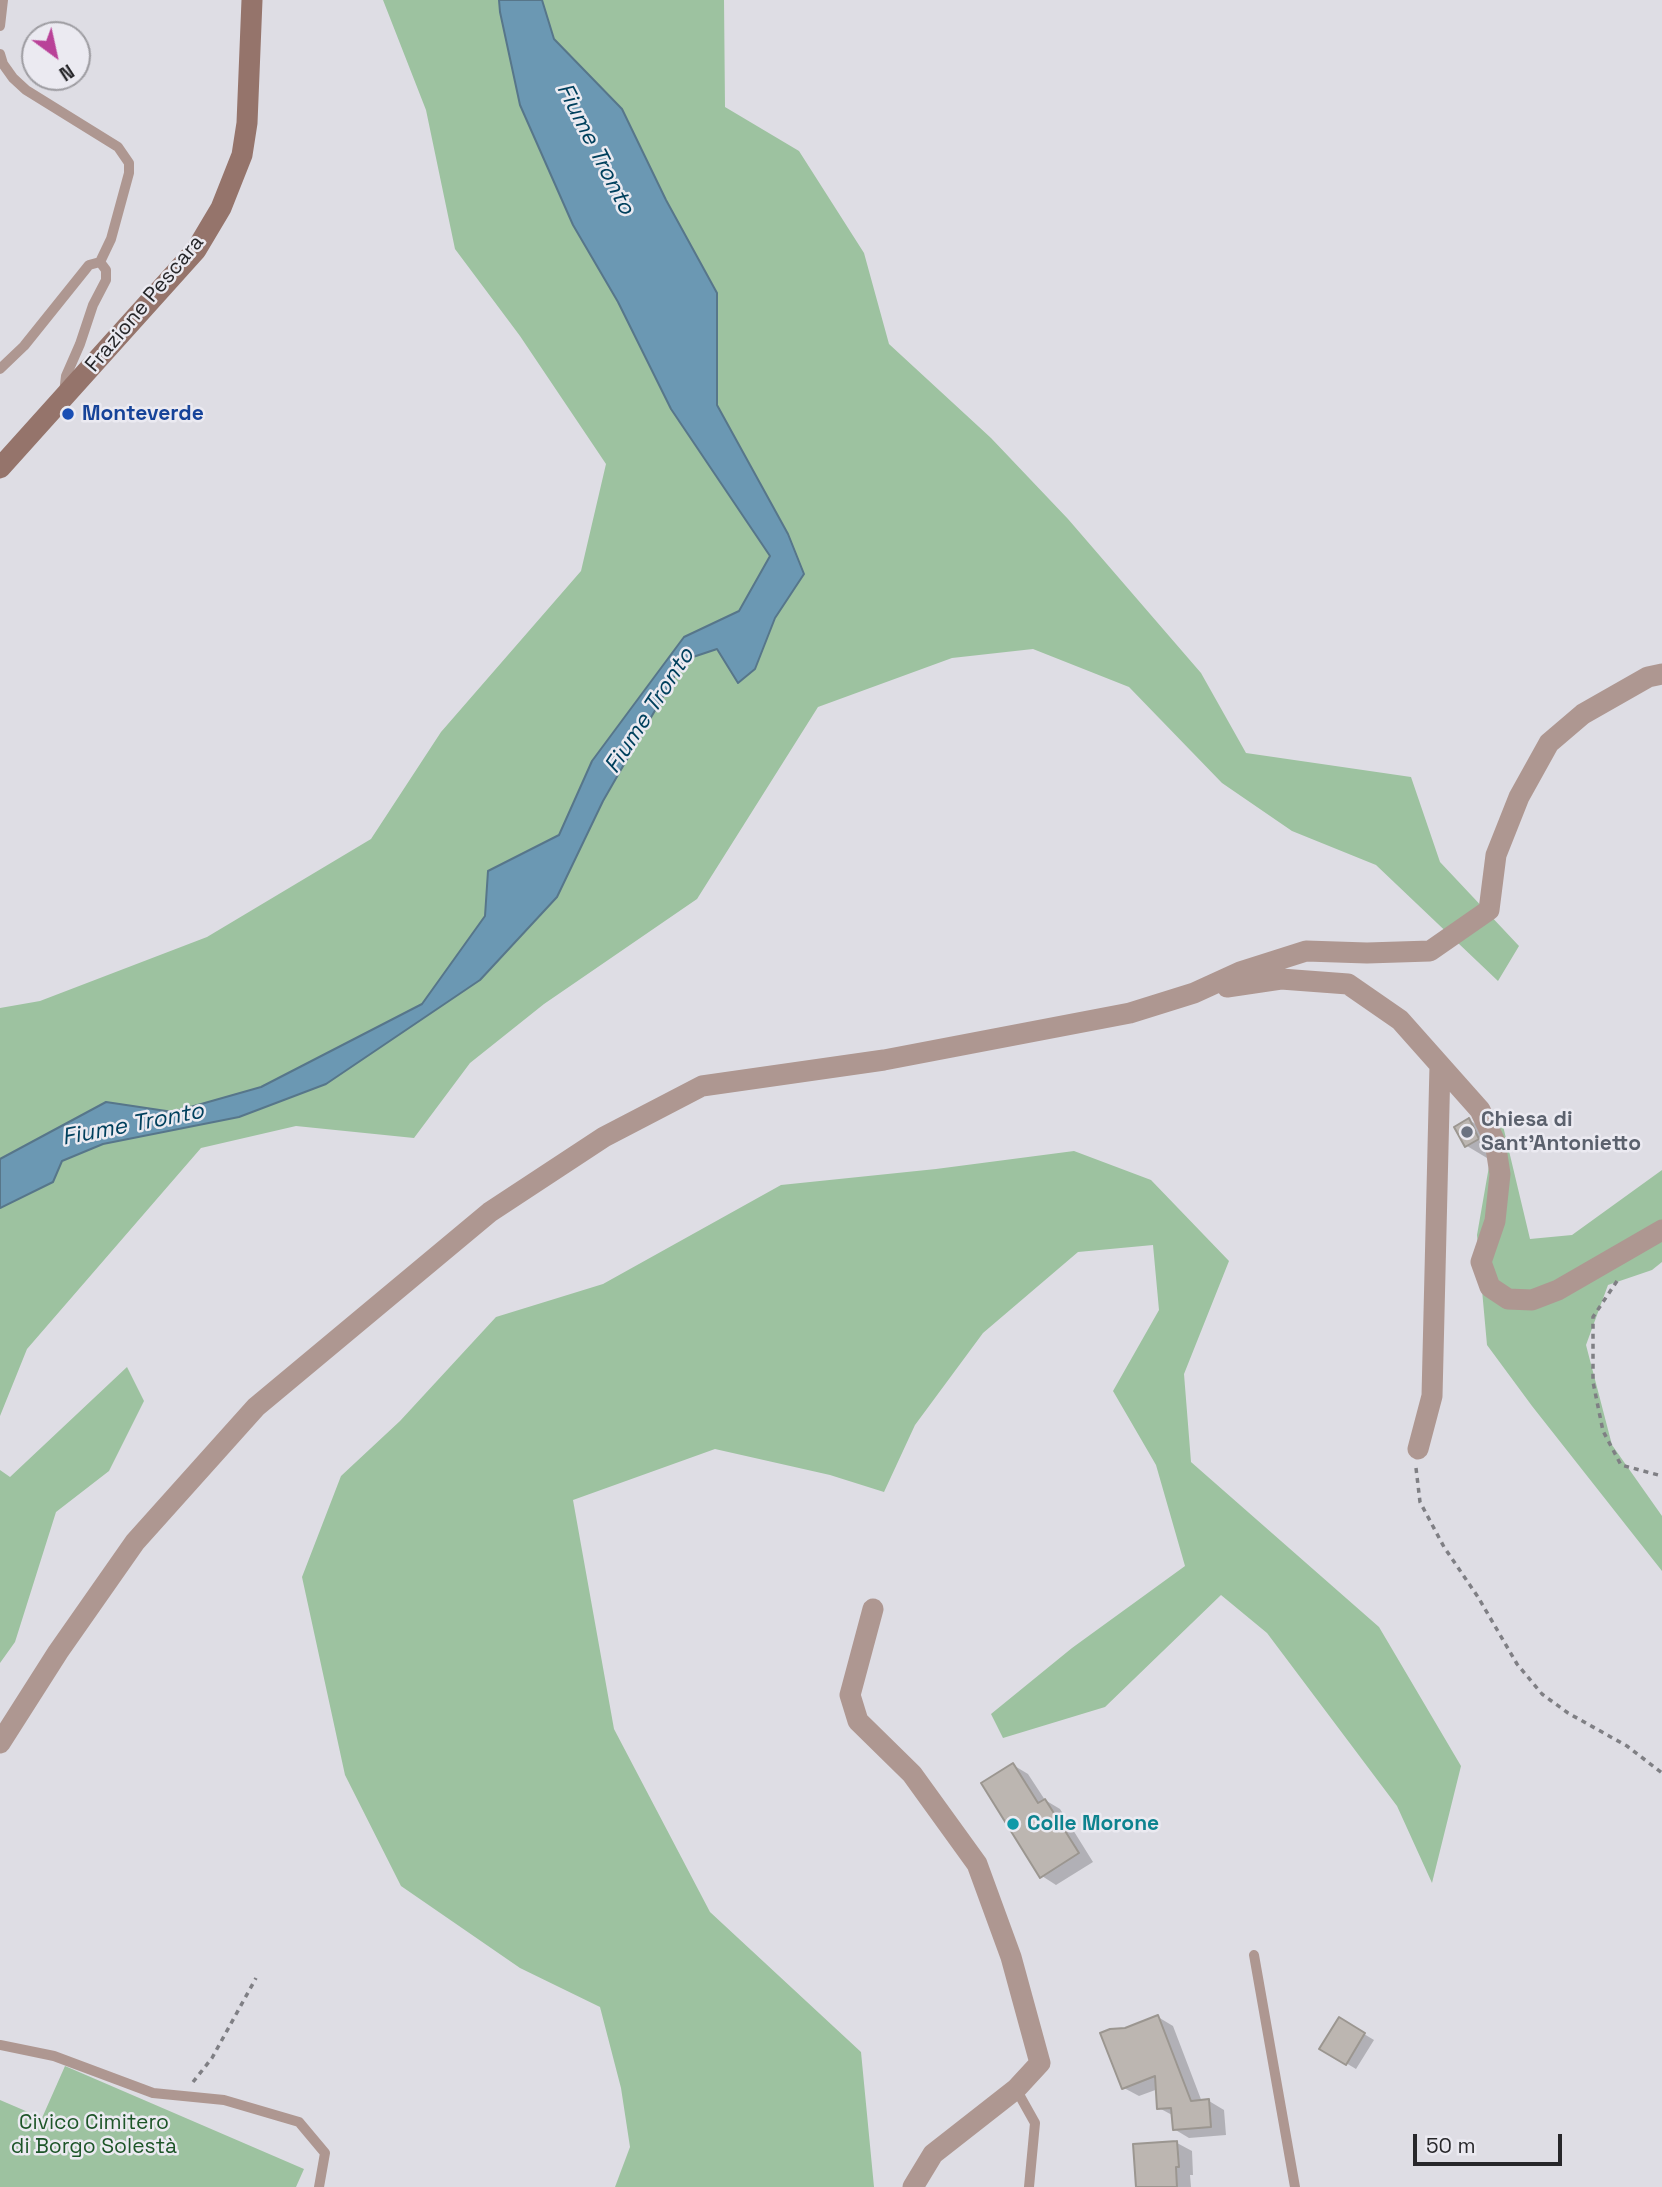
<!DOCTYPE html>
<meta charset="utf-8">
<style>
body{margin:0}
#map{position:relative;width:1662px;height:2187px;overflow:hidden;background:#dedde4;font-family:"Space Grotesk",sans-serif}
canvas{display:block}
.north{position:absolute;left:21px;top:21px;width:70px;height:70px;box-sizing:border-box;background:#ebeaf1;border:2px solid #9d9ca1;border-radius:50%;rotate:147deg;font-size:19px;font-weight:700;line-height:28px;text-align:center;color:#27272a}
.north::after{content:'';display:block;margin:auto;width:24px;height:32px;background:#b94298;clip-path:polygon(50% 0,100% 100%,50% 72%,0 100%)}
.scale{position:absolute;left:1413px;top:2134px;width:149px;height:32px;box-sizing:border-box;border:4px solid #27272a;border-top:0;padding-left:9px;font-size:21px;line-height:24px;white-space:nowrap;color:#27272a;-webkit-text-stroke:5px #ebeaf1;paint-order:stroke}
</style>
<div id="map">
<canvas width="1662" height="2187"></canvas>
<div class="north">N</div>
<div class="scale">50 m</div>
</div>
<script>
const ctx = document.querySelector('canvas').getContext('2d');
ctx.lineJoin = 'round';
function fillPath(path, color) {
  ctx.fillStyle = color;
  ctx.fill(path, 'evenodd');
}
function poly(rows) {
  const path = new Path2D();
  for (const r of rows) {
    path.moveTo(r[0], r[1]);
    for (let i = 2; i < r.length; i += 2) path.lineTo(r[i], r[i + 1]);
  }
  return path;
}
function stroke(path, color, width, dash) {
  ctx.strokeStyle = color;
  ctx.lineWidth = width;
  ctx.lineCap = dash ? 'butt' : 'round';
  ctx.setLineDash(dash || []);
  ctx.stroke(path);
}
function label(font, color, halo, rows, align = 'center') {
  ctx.font = font + ' "Space Grotesk",sans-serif';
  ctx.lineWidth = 5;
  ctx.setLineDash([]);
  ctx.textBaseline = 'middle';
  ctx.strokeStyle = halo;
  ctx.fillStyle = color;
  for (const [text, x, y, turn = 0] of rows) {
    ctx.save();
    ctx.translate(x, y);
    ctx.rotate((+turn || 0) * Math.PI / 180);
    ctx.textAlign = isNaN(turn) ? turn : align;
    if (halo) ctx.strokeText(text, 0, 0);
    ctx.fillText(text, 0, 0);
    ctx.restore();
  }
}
const green = poly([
 [383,0,499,0,500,12,555,183,573,225,618,302,671,409,770,556,739,611,684,638,592,761,559,835,488,871,485,916,422,1004,261,1087,173,1112,106,1102,0,1159,0,1008,40,1001,207,937,371,839,441,732,581,571,606,464,520,336,455,249,426,110],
 [542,0,724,0,725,107,799,151,864,253,889,344,991,438,1068,519,1201,673,1246,753,1411,777,1440,862,1519,946,1498,981,1376,865,1292,831,1222,783,1129,687,1033,649,952,658,818,707,697,899,544,1004,470,1063,414,1138,296,1126,201,1148,27,1349,0,1416,0,1208,52,1182,62,1161,103,1144,239,1117,326,1084,557,897,603,801,684,660,717,649,738,683,755,668,775,618,803,575,788,534,717,405,717,292,666,200,622,109,554,39],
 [1499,1109,1530,1239,1572,1235,1662,1170,1662,1262,1652,1270,1608,1285,1586,1345,1612,1445,1662,1516,1662,1571,1532,1406,1487,1345,1477,1235],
 [1074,1151,1151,1180,1229,1261,1184,1374,1191,1462,1379,1627,1461,1766,1432,1883,1397,1806,1267,1633,1221,1595,1105,1707,1003,1738,991,1714,1072,1648,1185,1566,1156,1465,1113,1391,1159,1310,1153,1245,1078,1252,983,1333,915,1425,884,1492,830,1475,715,1449,573,1500,614,1729,710,1912,861,2052,874,2187,615,2187,630,2147,621,2088,600,2007,520,1968,401,1886,345,1775,302,1577,341,1476,400,1421,496,1317,603,1284,781,1185,936,1169],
 [127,1367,144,1401,109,1471,56,1512,15,1642,0,1663,0,1470,10,1477],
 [65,2066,304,2169,296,2187,0,2187,0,2100,42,2118]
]);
const water = poly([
 [499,0,542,0,554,39,622,109,666,200,717,293,717,405,788,534,804,574,775,618,755,669,738,683,717,649,684,660,603,801,557,897,480,980,326,1084,239,1117,103,1144,62,1161,53,1182,0,1208,0,1159,106,1102,173,1112,261,1087,422,1004,485,916,488,871,559,835,592,761,684,637,739,611,770,556,671,409,618,302,573,225,520,105,500,12,499,0]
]);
const shadow = poly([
 [1469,1120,1489,1132,1498,1151,1487,1158,1467,1146],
 [1013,1765,1028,1774,1045,1800,1060,1809,1093,1862,1056,1885,1042,1876],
 [1158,2017,1173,2026,1202,2102,1209,2101,1224,2110,1226,2135,1189,2138,1174,2129,1174,2116,1159,2108,1158,2089,1139,2096,1124,2088,1125,2030],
 [1339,2019,1374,2040,1356,2069,1321,2048],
 [1177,2143,1192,2151,1193,2175,1190,2175,1191,2187,1138,2187]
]);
const building = poly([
 [1469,1118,1479,1139,1465,1147,1454,1127,1469,1118],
 [1013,1763,1038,1803,1045,1799,1079,1853,1040,1878,981,1783,1013,1763],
 [1158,2015,1191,2101,1209,2099,1211,2127,1173,2130,1171,2108,1157,2109,1155,2076,1122,2089,1100,2033,1110,2029,1125,2028,1158,2015],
 [1339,2017,1365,2033,1346,2065,1319,2049,1339,2017],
 [1177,2141,1179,2167,1176,2167,1177,2187,1136,2187,1133,2144,1177,2141]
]);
const path = poly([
 [1617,1281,1593,1317,1593,1382,1603,1431,1621,1465,1662,1476],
 [1416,1468,1420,1502,1444,1547,1478,1597,1517,1664,1542,1694,1568,1713,1627,1746,1662,1773],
 [193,2082,212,2058,256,1978]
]);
const lane = poly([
 [0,26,3,0],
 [0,54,3,64,13,78,26,90,118,147,129,163,129,173,111,239,100,262],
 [0,369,24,346,89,265,100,262,106,270,106,280,93,305,80,344,66,376,64,393],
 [1254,1955,1295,2187],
 [0,2045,54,2056,153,2093,224,2100,299,2122,325,2153,319,2187],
 [1016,2089,1035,2123,1029,2187]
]);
const street = poly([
 [1227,987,1281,979,1348,984,1400,1020,1480,1110,1495,1142,1500,1174,1495,1221,1481,1262,1490,1287,1508,1299,1532,1300,1558,1290,1662,1230],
 [1418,1449,1432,1396,1440,1065],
 [873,1609,850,1695,858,1721,912,1774,977,1864,1011,1957,1040,2063,1016,2089,933,2154,913,2187],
 [0,1743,58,1652,135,1542,256,1407,490,1212,604,1137,702,1086,884,1060,1130,1013,1194,993,1240,972,1306,951,1367,953,1430,951,1489,910,1496,855,1519,797,1549,743,1583,714,1648,677,1662,674]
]);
const secondary = poly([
 [0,468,196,250,221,208,242,155,247,123,252,0]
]);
const markers = [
 [68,414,7,"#1a4fb4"],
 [1467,1132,7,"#6b7280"],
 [1013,1824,7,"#0f9aa8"]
];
const streetNames = [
 ["Frazione Pescara",145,304,-50]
];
const transitNames = [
 ["Monteverde",82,414]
];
const worshipNames = [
 ["Chiesa di",1481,1120],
 ["Sant'Antonietto",1481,1144]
];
const cultureNames = [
 ["Colle Morone",1027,1824]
];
const parkNames = [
 ["Civico Cimitero",94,2123],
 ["di Borgo Solestà",94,2147]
];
const waterNames = [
 ["Fiume Tronto",595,149,63],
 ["Fiume Tronto",650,711,-57],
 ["Fiume Tronto",133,1125,-11]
];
fillPath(green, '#9dc2a0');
fillPath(water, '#6b98b3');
stroke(water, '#57768a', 2);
fillPath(shadow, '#0003');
fillPath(building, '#bcb6b1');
stroke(building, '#9b9690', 2);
stroke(path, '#7f7f84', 3.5, [5, 5]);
stroke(lane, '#ae9791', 10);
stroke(street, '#ae9791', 21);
stroke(secondary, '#95746b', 21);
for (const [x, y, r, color] of markers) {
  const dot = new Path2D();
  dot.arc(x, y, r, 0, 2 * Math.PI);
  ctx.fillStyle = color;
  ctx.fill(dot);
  stroke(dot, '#ebeaf1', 2.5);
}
label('21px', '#27272a', '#ebeaf1', streetNames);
label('bold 21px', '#164399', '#ebeaf1', transitNames, 'left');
label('bold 21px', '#5b616d', '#ebeaf1', worshipNames, 'left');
label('bold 21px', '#0d838f', '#ebeaf1', cultureNames, 'left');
label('21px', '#1d5528', '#ebeaf1', parkNames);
label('italic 23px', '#00405d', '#ebeaf1', waterNames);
</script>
